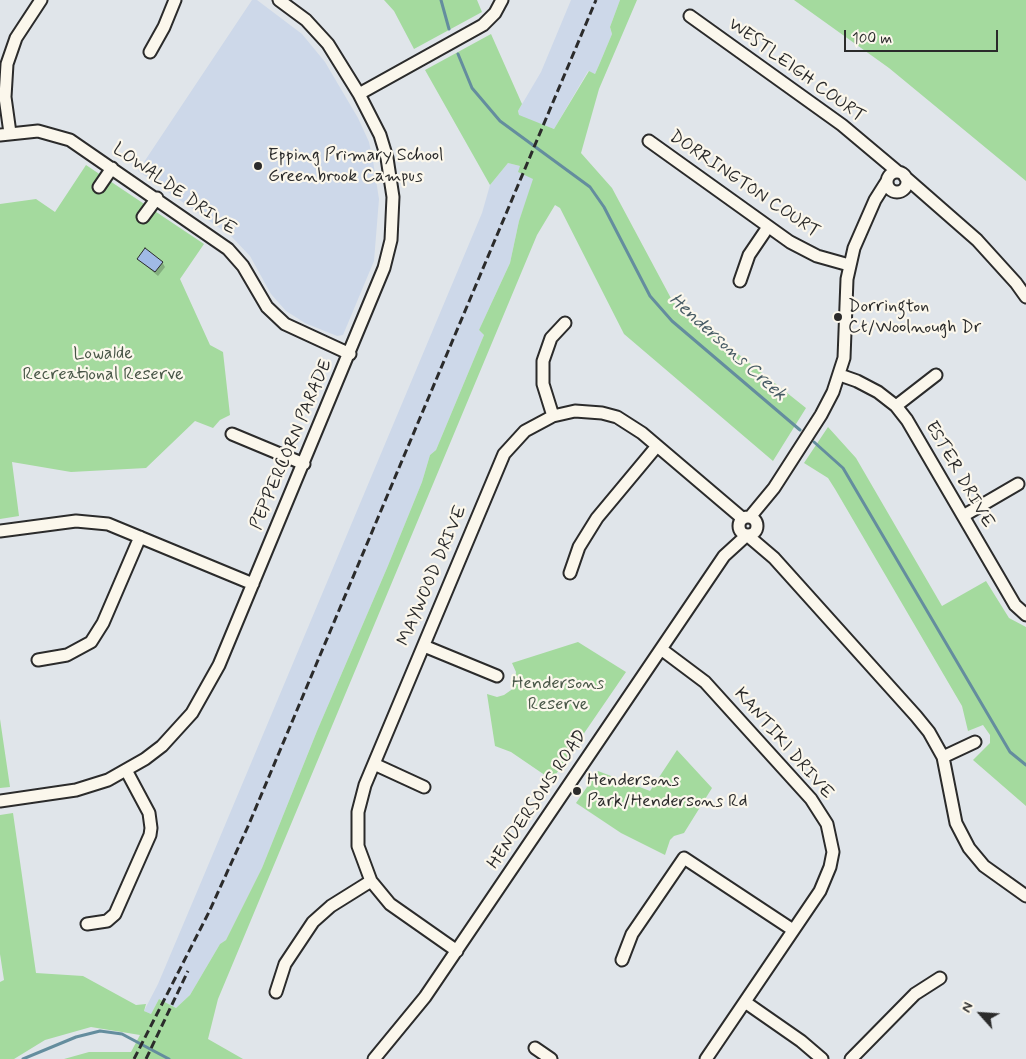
<!DOCTYPE html>
<style>
body{margin:0}
#map{position:relative;width:1026px;height:1059px;overflow:hidden;background:#e0e5ea;font-family:Mynerve,sans-serif}
canvas{display:block}
.north{position:absolute;left:956px;top:989px;width:50px;height:50px;-webkit-text-stroke:4px #fbf7ec;paint-order:stroke;rotate:296deg;font-size:14px;font-weight:700;line-height:20px;text-align:center;color:#2b2b2b}
.north::after{content:'';display:block;margin:auto;width:18px;height:22px;background:#2b2b2b;clip-path:polygon(50% 0,100% 100%,50% 72%,0 100%)}
.scale{position:absolute;left:844px;top:30px;width:154px;height:22px;box-sizing:border-box;border:2px solid #2b2b2b;border-top:0;padding-left:6px;font-size:15px;line-height:18px;white-space:nowrap;color:#2b2b2b;-webkit-text-stroke:4px #fbf7ec;paint-order:stroke}
</style>
<div id="map">
<canvas width="1026" height="1059"></canvas>
<div class="north">N</div>
<div class="scale">100 m</div>
</div>
<script>
const ctx = document.querySelector('canvas').getContext('2d');
ctx.lineJoin = 'round';
function fillPath(path, color) {
  ctx.fillStyle = color;
  ctx.fill(path, 'evenodd');
}
function poly(rows) {
  const path = new Path2D();
  for (const r of rows) {
    if (r.length === 3) {
      path.moveTo(r[0] + r[2], r[1]);
      path.arc(r[0], r[1], r[2], 0, 2 * Math.PI);
      continue;
    }
    path.moveTo(r[0], r[1]);
    for (let i = 2; i < r.length; i += 2) path.lineTo(r[i], r[i + 1]);
  }
  return path;
}
function stroke(path, color, width, dash) {
  ctx.strokeStyle = color;
  ctx.lineWidth = width;
  ctx.lineCap = dash ? 'butt' : 'round';
  ctx.setLineDash(dash || []);
  ctx.stroke(path);
}
function label(font, color, halo, rows, align = 'center') {
  ctx.font = font + ' Mynerve,sans-serif';
  ctx.lineWidth = 4.5;
  ctx.setLineDash([]);
  ctx.textBaseline = 'middle';
  ctx.strokeStyle = halo;
  ctx.fillStyle = color;
  for (const [text, x, y, turn = 0] of rows) {
    ctx.save();
    ctx.translate(x, y);
    ctx.rotate((+turn || 0) * Math.PI / 180);
    ctx.textAlign = isNaN(turn) ? turn : align;
    if (halo) ctx.strokeText(text, 0, 0);
    ctx.fillText(text, 0, 0);
    ctx.restore();
  }
}
const built = poly([
 [252,0,257,0,302,34,325,62,358,118,369,142,373,161,379,199,374,261,343,335,337,336,305,323,286,311,271,294,250,256,231,236,138,171],
 [571,0,620,0,610,27,612,34,599,65,595,74,588,71,554,129,519,116,518,111,541,72],
 [508,163,520,166,534,179,519,221,510,263,479,330,484,335,436,450,430,455,422,482,387,568,317,731,262,868,226,940,220,944,190,995,176,1008,159,999,151,1014,144,1011,158,984,199,887,482,213,490,185]
]);
const green = poly([
 [384,0,477,0,482,12,414,49,394,11],
 [620,0,637,0,599,89,581,153,612,188,673,302,806,408,773,461,624,334,560,208,555,205,537,235,218,999,208,1039,243,1059,64,1059,89,1052,131,1052,140,1035,91,1027,45,1040,14,1059,0,1059,0,982,4,980,0,954,0,815,13,813,36,973,83,976,136,1005,146,1004,144,1011,151,1014,159,999,176,1008,190,995,220,944,226,940,262,868,317,731,387,568,422,482,430,455,436,450,484,335,479,330,510,263,519,221,533,179,518,172,520,166,508,163,490,185,425,70,491,34,522,104,518,111,519,115,554,129,589,71,595,74,599,65,612,34,610,27],
 [794,0,1026,0,1026,181,889,68],
 [86,165,204,244,180,279,210,345,223,352,230,415,220,420,213,428,195,421,146,468,71,472,12,462,19,516,0,519,0,204,36,199,55,212],
 [828,427,856,458,942,606,986,581,1009,618,1026,627,1026,806,973,760,990,743,990,735,983,725,968,731,962,706,835,489,828,478,804,463],
 [578,642,626,672,552,780,511,752,495,746,487,694,497,697,504,695,514,688,516,672,512,663],
 [0,719,10,787,0,788],
 [677,750,712,788,684,833,674,836,670,840,665,855,621,833,576,803,598,771,650,791]
]);
const shadow = poly([
 [138,259,162,262,165,267,158,276]
]);
const stream = poly([
 [441,0,449,29],
 [458,54,472,88,500,121,590,187,604,207,650,296,672,321,800,430],
 [814,442,843,468,1010,752,1026,765],
 [23,1059,76,1037,100,1031,122,1034,169,1059]
]);
const building = poly([
 [145,248,163,262,155,272,137,259,145,248]
]);
const minor = poly([
 [690,16,842,125,898,172],
 [150,52,164,27,175,0],
 [359,94,483,25,495,13,502,0],
 [10,133,5,97,7,64,16,38,41,0],
 [0,135,38,131,70,140,228,249,243,266,267,307,285,324,350,354],
 [649,141,790,242,817,256,849,265],
 [897,182,10],
 [905,177,977,240,1016,283,1026,297],
 [99,187,112,168],
 [143,217,157,198],
 [740,281,749,255,768,227],
 [840,375,857,381,878,392,896,406,907,420,1015,605,1026,615],
 [896,406,936,375],
 [553,416,543,384,543,361,551,338,565,323],
 [232,434,304,464],
 [963,516,1018,484],
 [748,526,9],
 [750,517,774,488,821,415,833,392,844,358,847,279,854,248,875,200,887,181],
 [0,531,76,521,108,524,253,584],
 [747,535,774,558,916,716,929,732,943,757,975,742],
 [570,573,579,547,597,518,657,446],
 [424,646,497,676],
 [661,649,705,682,811,799,827,824,833,852,830,867,820,891,706,1059],
 [38,660,67,655,91,642,103,623,140,537],
 [943,757,956,823,969,848,984,866,1026,896],
 [374,764,424,787],
 [0,801,76,790,108,780,145,759,162,746,192,713,219,665,384,268,391,240,393,197,387,158,380,135,359,94,328,44,306,20,279,0],
 [87,924,107,921,115,914,150,835,151,828,149,813,126,770],
 [457,951,390,904,371,881,358,846,358,812,365,785,504,454,525,431,553,416,575,411,602,413,617,417,642,433,742,518],
 [622,960,632,934,684,858,793,930],
 [276,992,285,964,313,922,331,906,371,881],
 [745,1002,801,1041,822,1059],
 [535,1048,551,1059],
 [374,1059,425,997,724,556,747,535],
 [851,1059,915,994,940,978]
]);
const rail = poly([
 [134,1059,209,912,249,824,596,0],
 [146,1059,188,971]
]);
const markers = [
 [258,166,5,"#2b2b2b"],
 [838,317,5,"#2b2b2b"],
 [577,791,5,"#2b2b2b"]
];
const streetNames = [
 ["WESTLEIGH COURT",796,71,36],
 ["DORRINGTON COURT",744,185,34],
 ["LOWALDE DRIVE",174,190,35],
 ["PEPPERCORN PARADE",292,445,-67],
 ["ESTER DRIVE",959,475,60],
 ["MAYWOOD DRIVE",433,576,-67],
 ["KANTIKI DRIVE",783,744,49],
 ["HENDERSONS ROAD",538,800,-56]
];
const poiNames = [
 ["Epping Primary School",268,156],
 ["Greenbrook Campus",268,177],
 ["Dorrington",848,307],
 ["Ct/Woolnough Dr",848,328],
 ["Hendersons",587,781],
 ["Park/Hendersons Rd",587,802]
];
const parkNames = [
 ["Lowalde",103,354],
 ["Recreational Reserve",103,375],
 ["Hendersons",558,684],
 ["Reserve",558,705]
];
const waterNames = [
 ["Hendersons Creek",727,348,42]
];
fillPath(built, '#cdd8e9');
fillPath(green, '#a4da9e');
fillPath(shadow, '#0003');
stroke(stream, '#648d9e', 3);
fillPath(building, '#a0bae6');
stroke(building, '#2b2b2b', 1);
stroke(minor, '#2b2b2b', 15);
stroke(minor, '#fbf7ec', 11);
stroke(rail, '#2b2b2b', 3, [8, 4]);
for (const [x, y, r, color] of markers) {
  const dot = new Path2D();
  dot.arc(x, y, r, 0, 2 * Math.PI);
  ctx.fillStyle = color;
  ctx.fill(dot);
  stroke(dot, '#fbf7ec', 2);
}
label('18px', '#2b2b2b', '#fbf7ec', streetNames);
label('18px', '#2b2b2b', '#fbf7ec', poiNames, 'left');
label('18px', '#495748', '#fbf7ec', parkNames);
label('italic 19px', '#485c65', '#fbf7ec', waterNames);
</script>
